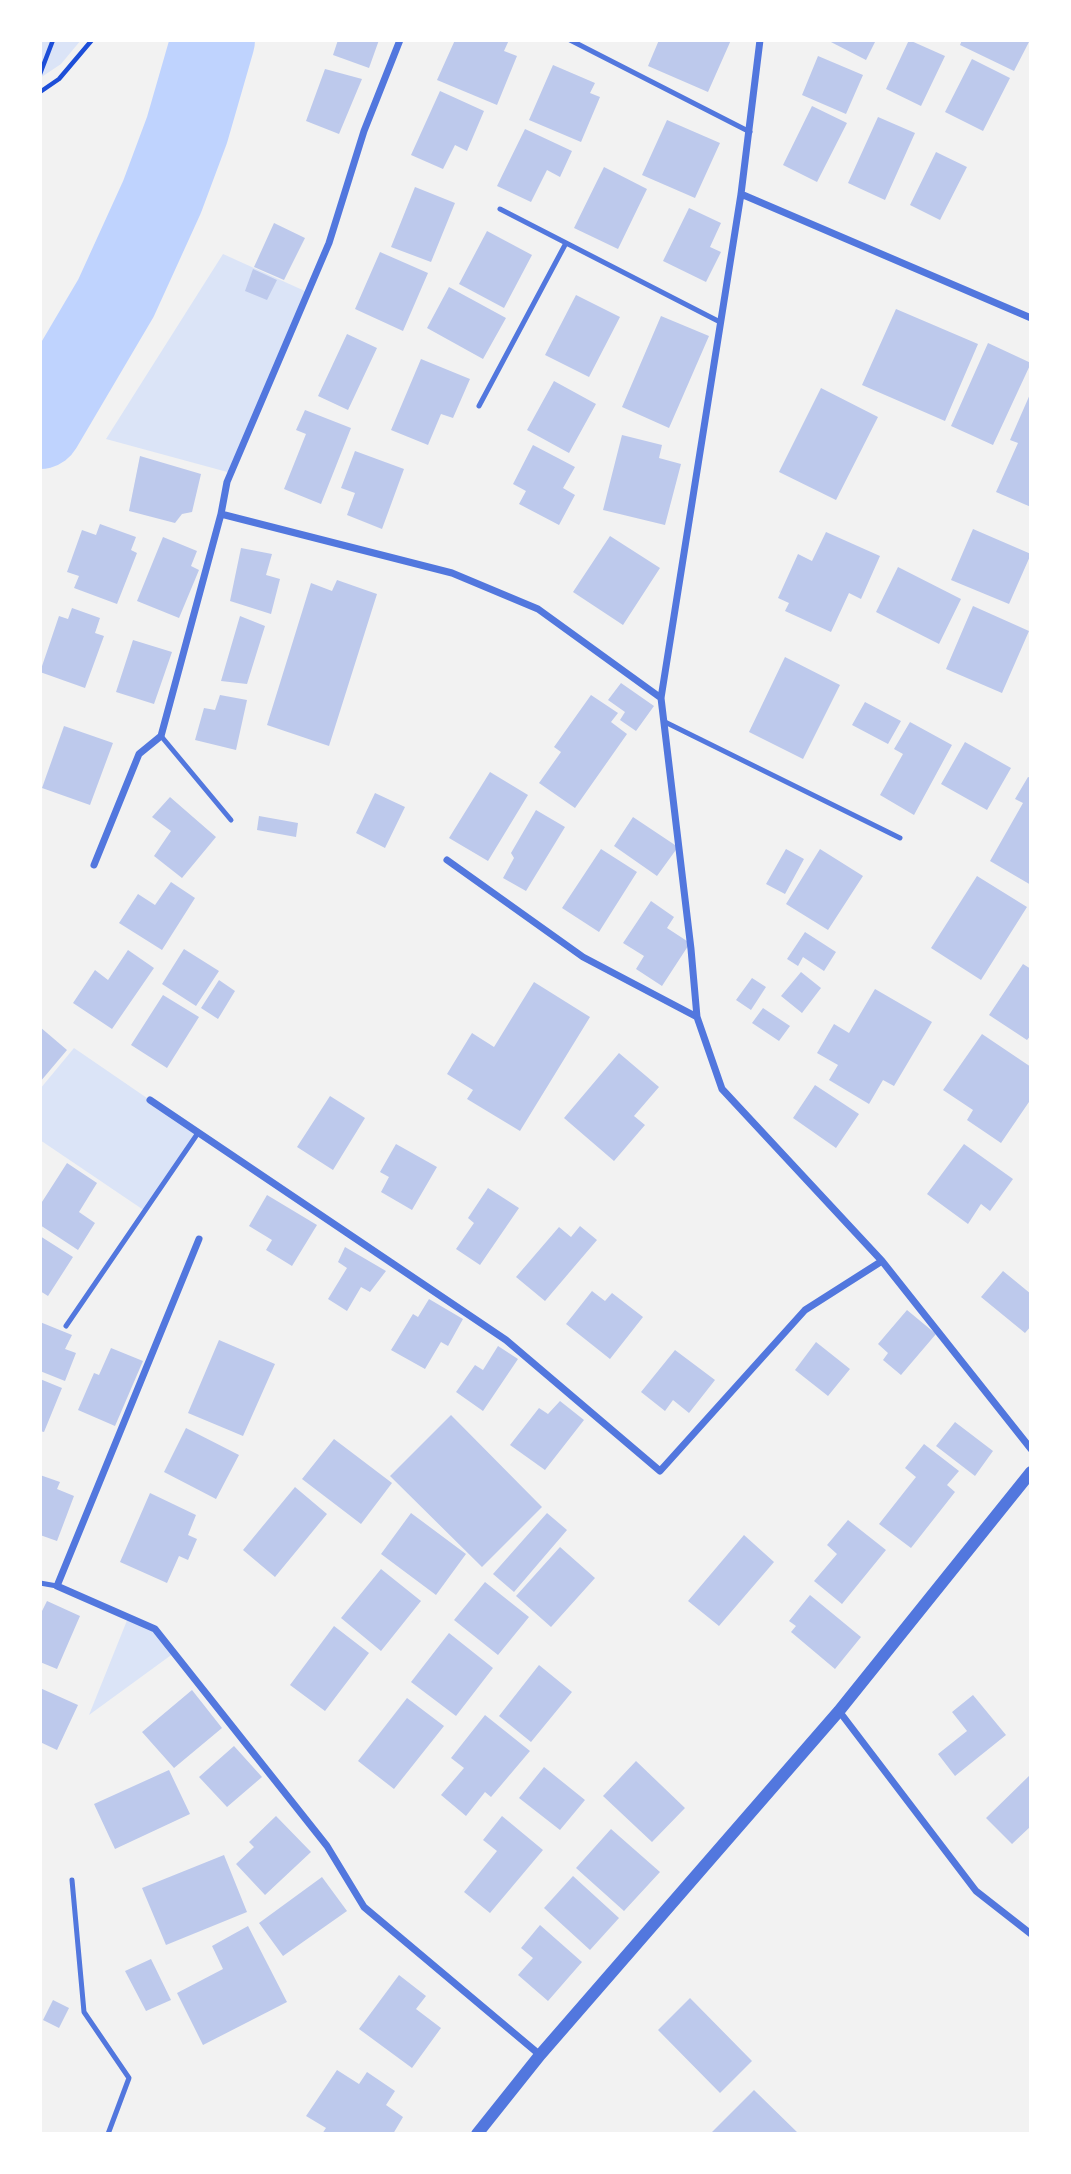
<!DOCTYPE html>
<style>
body{margin:0}
#map{position:relative;width:1071px;height:2174px;overflow:hidden;background:#f2f2f2;font-family:Quicksand,sans-serif}
canvas{display:block}
.frame{position:absolute;inset:0;border:42px solid #fff;pointer-events:none}
</style>
<div id="map">
<canvas width="1071" height="2174"></canvas>
<div class="frame"></div>
</div>
<script>
const ctx = document.querySelector('canvas').getContext('2d');
ctx.lineJoin = 'round';
function fillPath(path, color) {
  ctx.fillStyle = color;
  ctx.fill(path, 'evenodd');
}
function poly(rows) {
  const path = new Path2D();
  for (const r of rows) {
    path.moveTo(r[0], r[1]);
    for (let i = 2; i < r.length; i += 2) path.lineTo(r[i], r[i + 1]);
  }
  return path;
}
function stroke(path, color, width, dash) {
  ctx.strokeStyle = color;
  ctx.lineWidth = width;
  ctx.lineCap = dash ? 'butt' : 'round';
  ctx.setLineDash(dash || []);
  ctx.stroke(path);
}
const green = poly([
 [40,40,81,40,61,64,40,78],
 [223,254,307,292,231,473,106,439],
 [74,1048,198,1133,145,1211,40,1140,40,1089],
 [128,1618,155,1629,174,1653,89,1715]
]);
const river = poly([
 [40,427,116,298,162,197,187,130,213,40]
]);
const building = poly([
 [338,40,379,40,369,68,333,55],
 [455,40,509,40,504,51,517,56,497,105,437,80],
 [659,40,731,40,708,92,648,66],
 [827,40,876,40,866,60],
 [909,40,945,56,921,106,886,89],
 [962,40,1030,40,1014,71,960,45],
 [818,56,863,75,846,114,802,95],
 [972,59,1010,78,983,131,945,112],
 [553,65,595,83,590,93,600,97,581,142,529,120],
 [325,69,362,79,339,134,306,121],
 [440,91,484,111,467,151,455,145,443,169,411,155],
 [812,106,847,123,817,182,783,165],
 [878,117,915,133,885,200,848,183],
 [667,120,720,143,695,198,642,175],
 [525,129,572,151,560,177,547,170,531,202,497,186],
 [936,152,967,167,940,220,910,205],
 [604,167,647,189,618,249,574,228],
 [415,187,455,203,431,262,391,247],
 [689,208,721,223,710,247,721,252,706,282,663,261],
 [274,223,305,238,284,280,254,267],
 [487,231,532,255,504,308,459,284],
 [380,252,428,273,403,331,355,309],
 [253,269,277,280,267,300,245,291],
 [449,287,506,318,483,359,427,328],
 [576,295,620,317,589,377,545,355],
 [896,309,978,344,945,421,862,385],
 [661,316,709,336,669,428,622,407],
 [347,334,377,348,348,410,318,396],
 [988,343,1031,363,993,445,951,426],
 [421,359,470,379,453,418,441,414,428,445,391,430],
 [554,381,596,404,569,453,527,430],
 [821,388,878,417,836,500,779,472],
 [1031,392,1031,507,996,492,1018,443,1010,440],
 [305,410,351,428,321,504,284,489,306,434,296,430],
 [622,435,662,445,659,458,681,464,665,525,603,510],
 [533,445,575,467,563,488,575,495,559,525,519,504,526,491,513,484],
 [355,451,404,469,382,529,347,515,355,493,341,488],
 [140,456,201,474,192,512,182,514,175,523,129,511],
 [100,524,136,537,131,550,137,553,117,604,74,588,79,576,67,572,82,530,96,535],
 [973,529,1031,554,1009,604,951,580],
 [826,532,880,556,861,599,849,593,831,632,785,611,789,603,778,598,798,554,812,561],
 [610,536,660,568,623,625,573,592],
 [163,537,197,551,191,566,199,570,179,618,137,601],
 [241,548,272,554,266,575,280,579,271,614,230,601],
 [898,567,961,599,939,644,876,612],
 [337,580,377,594,329,746,267,725,311,583,332,591],
 [973,606,1029,631,1002,693,946,669],
 [72,608,100,618,95,633,104,636,85,688,40,672,59,616,68,619],
 [240,616,265,626,247,684,221,681],
 [133,640,172,652,154,704,116,692],
 [785,657,840,685,803,759,749,732],
 [621,683,654,706,636,731,620,720,625,712,608,700],
 [220,695,247,700,236,750,195,740,204,708,215,710],
 [591,695,618,713,611,722,627,734,575,808,539,783,561,752,554,747],
 [865,702,901,721,888,744,852,725],
 [910,722,952,745,914,815,880,795,903,754,894,749],
 [64,726,113,743,90,805,42,788],
 [965,742,1011,768,987,810,941,784],
 [490,772,528,795,488,861,449,838],
 [1028,777,1031,778,1031,885,990,861,1023,803,1015,799],
 [375,793,405,807,385,848,356,833],
 [170,797,216,837,182,878,154,856,171,831,152,817],
 [536,810,565,827,526,891,503,878,514,858,511,853],
 [259,816,298,823,296,837,257,830],
 [633,817,678,847,657,876,614,846],
 [601,849,637,872,599,932,562,908],
 [786,849,804,859,785,894,766,884],
 [820,849,863,876,828,930,786,904],
 [977,876,1027,907,981,980,931,948],
 [171,882,195,898,162,950,119,923,138,894,155,905],
 [651,901,674,917,667,928,690,943,662,986,636,969,644,956,623,943],
 [805,932,836,952,824,971,803,957,798,966,787,959],
 [184,949,219,971,196,1006,162,984],
 [128,950,154,968,112,1029,73,1003,95,970,108,980],
 [1023,964,1031,969,1031,1035,1027,1040,989,1015],
 [801,972,821,988,802,1013,781,996],
 [752,978,766,987,751,1010,736,1000],
 [219,980,235,991,218,1019,201,1008],
 [534,982,590,1017,520,1131,467,1099,473,1090,447,1074,472,1033,494,1047],
 [875,989,932,1022,894,1086,883,1080,869,1104,829,1080,838,1065,817,1053,834,1024,849,1033],
 [163,995,199,1017,167,1068,131,1045],
 [763,1008,790,1026,779,1041,752,1023],
 [40,1027,67,1050,40,1082],
 [982,1034,1031,1067,1031,1099,1001,1143,967,1120,973,1110,943,1090],
 [619,1053,659,1087,634,1116,645,1125,614,1161,564,1118],
 [815,1085,859,1114,836,1148,793,1118],
 [330,1096,365,1118,333,1170,297,1147],
 [396,1144,437,1167,412,1210,381,1192,389,1177,380,1172],
 [964,1144,1013,1179,990,1211,981,1204,968,1224,927,1194],
 [67,1163,97,1183,79,1212,95,1223,78,1250,40,1225,40,1205],
 [488,1188,519,1208,480,1265,456,1249,474,1223,468,1218],
 [267,1195,317,1225,292,1266,266,1250,272,1240,249,1226],
 [580,1226,597,1240,545,1301,516,1277,559,1227,571,1237],
 [40,1236,73,1257,48,1296,40,1291],
 [345,1247,386,1271,370,1292,361,1287,347,1311,328,1299,347,1268,338,1262],
 [1003,1271,1031,1294,1031,1326,1025,1333,981,1297],
 [592,1291,605,1301,612,1293,643,1317,610,1359,566,1324],
 [429,1299,463,1319,448,1346,441,1342,425,1369,391,1350,413,1314,418,1317],
 [907,1310,936,1334,901,1375,883,1360,888,1353,878,1344],
 [40,1322,72,1335,65,1349,76,1353,65,1381,40,1371],
 [219,1340,275,1364,243,1436,188,1413],
 [816,1342,850,1369,828,1396,795,1370],
 [498,1346,518,1359,483,1411,456,1392,475,1365,483,1370],
 [111,1348,143,1361,115,1426,78,1410,94,1373,99,1375],
 [675,1350,715,1380,689,1413,673,1400,665,1411,641,1392],
 [40,1379,62,1388,44,1432,40,1431],
 [560,1401,584,1420,545,1470,510,1445,539,1408,548,1414],
 [451,1415,542,1507,482,1567,390,1476],
 [955,1422,993,1451,975,1476,936,1446],
 [186,1428,239,1455,216,1499,164,1472],
 [334,1439,392,1483,361,1524,302,1479],
 [924,1444,959,1471,947,1485,955,1492,911,1548,879,1524,916,1477,905,1468],
 [40,1475,60,1482,57,1489,74,1496,57,1541,40,1535],
 [295,1487,327,1514,275,1577,243,1550],
 [150,1493,196,1515,188,1535,197,1539,188,1560,179,1556,167,1583,120,1562],
 [411,1513,466,1554,436,1595,381,1554],
 [547,1513,567,1530,514,1592,493,1574],
 [848,1520,886,1550,842,1604,814,1581,837,1554,827,1545],
 [744,1535,774,1562,719,1626,688,1601],
 [560,1547,595,1578,551,1627,516,1596],
 [381,1569,421,1601,381,1651,341,1618],
 [485,1582,529,1617,498,1655,454,1620],
 [810,1595,861,1637,835,1669,791,1632,796,1626,789,1621],
 [47,1601,80,1616,57,1669,40,1662,40,1615],
 [334,1626,369,1653,325,1711,290,1685],
 [449,1633,493,1668,456,1716,411,1682],
 [539,1665,572,1692,531,1742,499,1716],
 [40,1688,78,1705,57,1750,40,1742],
 [192,1690,222,1728,174,1768,142,1732],
 [973,1695,1006,1735,955,1776,938,1754,967,1731,952,1712],
 [407,1698,444,1726,394,1789,358,1761],
 [485,1715,530,1751,491,1797,485,1792,466,1816,441,1795,464,1768,451,1758],
 [234,1746,262,1777,227,1807,199,1777],
 [636,1761,685,1808,652,1842,603,1796],
 [544,1767,585,1800,560,1830,519,1798],
 [169,1770,190,1814,115,1849,94,1804],
 [1031,1774,1031,1826,1012,1844,986,1818],
 [276,1816,311,1852,265,1895,236,1864,254,1847,249,1842],
 [502,1816,543,1850,490,1913,464,1892,497,1851,483,1840],
 [611,1829,660,1872,624,1911,576,1868],
 [224,1855,247,1912,166,1945,142,1888],
 [573,1876,619,1918,590,1950,544,1908],
 [322,1877,347,1911,283,1956,259,1923],
 [540,1925,582,1962,548,2001,518,1975,533,1958,521,1948],
 [248,1926,287,2002,203,2045,177,1993,223,1969,212,1946],
 [151,1959,171,2000,146,2011,125,1971],
 [399,1975,426,1996,416,2009,441,2028,412,2068,359,2029],
 [690,1998,752,2061,720,2093,658,2030],
 [53,2000,69,2008,59,2028,43,2020],
 [337,2070,359,2084,367,2072,395,2091,386,2105,403,2117,393,2134,322,2134,326,2128,306,2116],
 [754,2090,799,2134,710,2134]
]);
const path = poly([
 [40,74,53,40],
 [40,92,59,79,92,40]
]);
const service = poly([
 [570,40,750,132],
 [500,209,720,322],
 [479,406,566,243],
 [665,722,900,838],
 [161,736,231,820],
 [66,1326,198,1133],
 [40,1583,57,1586],
 [72,1880,84,2012,129,2078,108,2134]
]);
const minor = poly([
 [760,40,741,194,661,698,691,949,697,1017,722,1089,882,1261,1031,1449],
 [741,194,1031,318],
 [221,514,452,573,538,609,661,698],
 [447,860,583,957,697,1017],
 [94,865,139,754,161,736,221,514,227,482,329,243,364,131,400,40],
 [150,1100,506,1340,660,1471,805,1310,882,1261],
 [199,1239,57,1586,155,1629,327,1846,364,1907,540,2055],
 [839,1711,976,1891,1031,1934]
]);
const tertiary = poly([
 [477,2134,540,2055,839,1711,1031,1472]
]);
fillPath(green, '#dbe4f7');
stroke(river, '#bfd3fe', 84);
fillPath(building, '#bdc9ec');
stroke(path, '#1d4ed8', 4.5);
stroke(service, '#5277de', 5);
stroke(minor, '#5277de', 7);
stroke(tertiary, '#5277de', 12);
</script>
